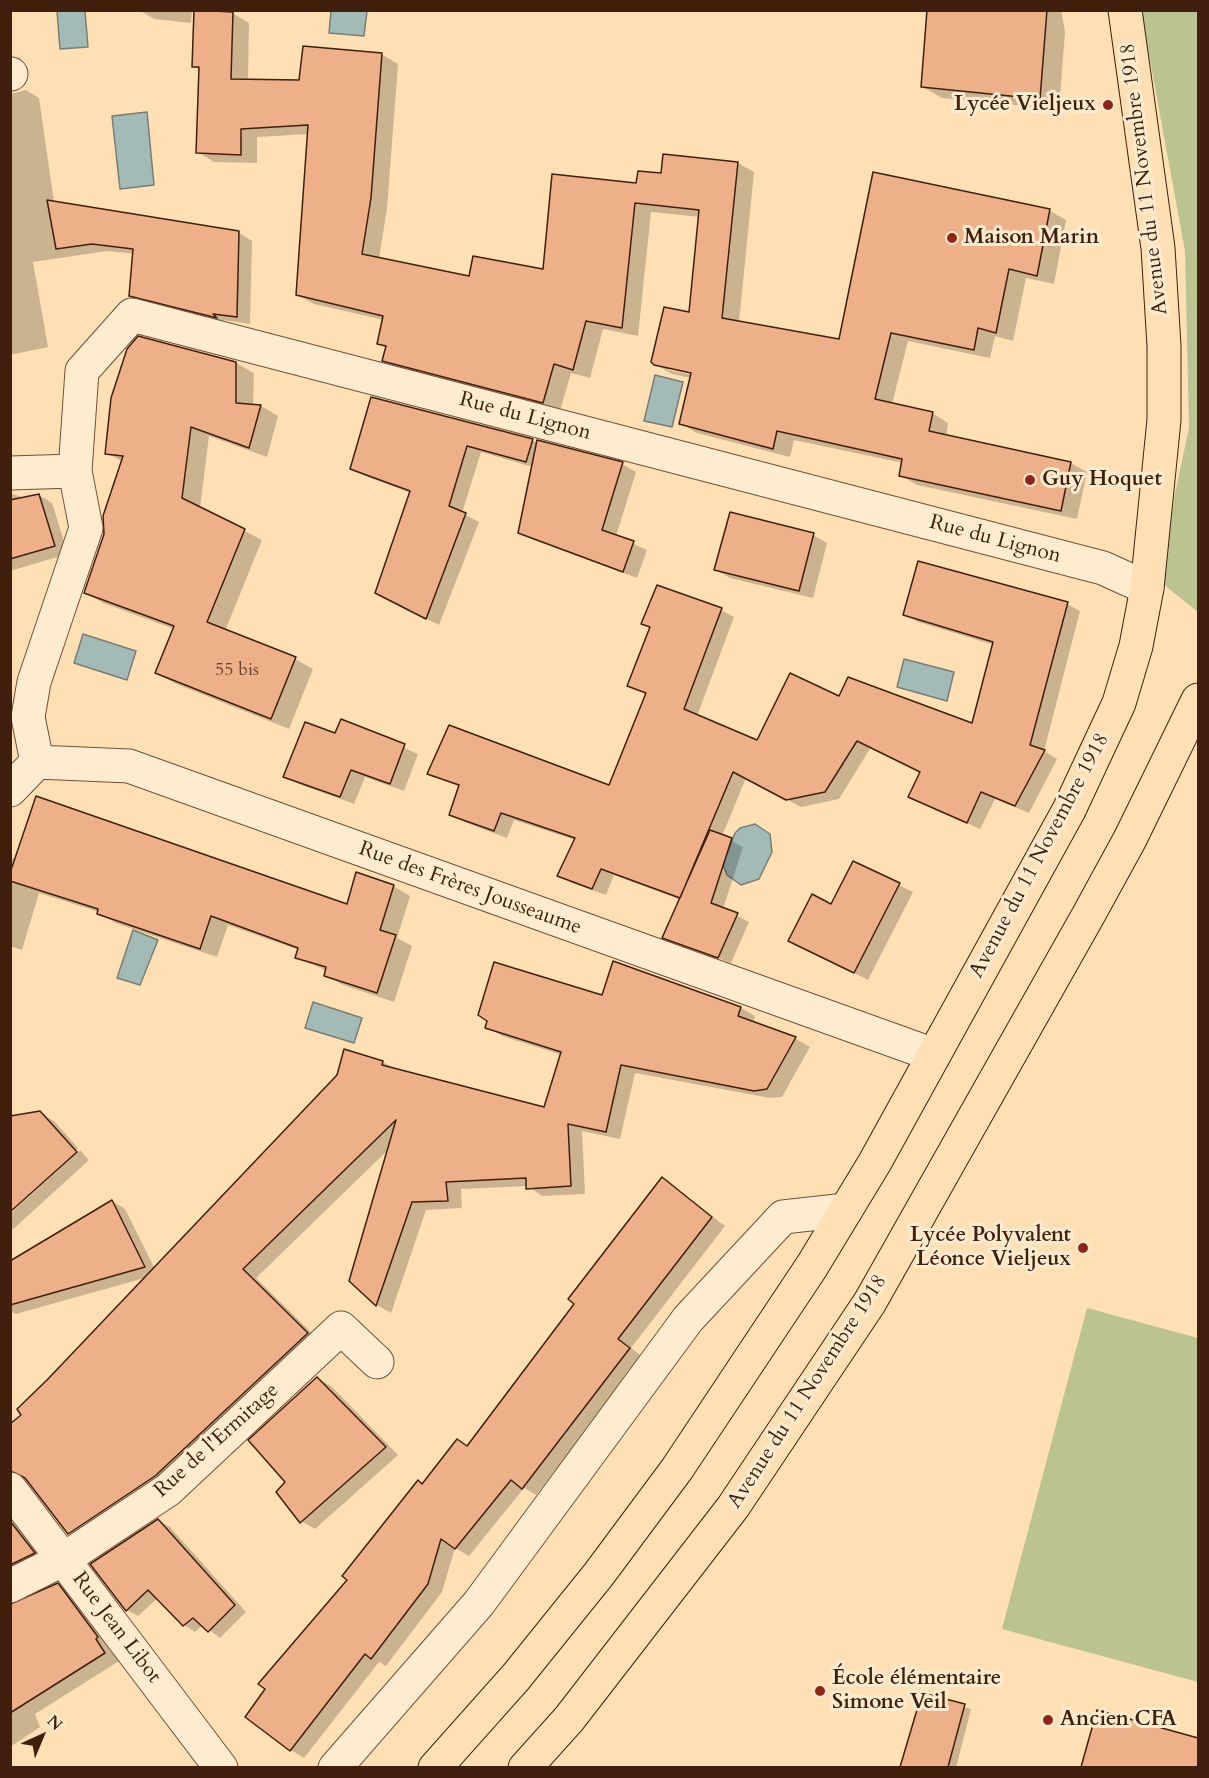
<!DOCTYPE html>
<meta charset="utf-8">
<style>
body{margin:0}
#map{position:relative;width:1209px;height:1778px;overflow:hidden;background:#ffe0b5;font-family:Cardo,serif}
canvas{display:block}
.frame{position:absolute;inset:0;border:12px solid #401f0d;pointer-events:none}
.north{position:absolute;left:12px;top:1706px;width:60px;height:60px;-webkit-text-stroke:4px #ffebcf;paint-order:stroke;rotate:44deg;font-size:16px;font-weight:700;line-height:24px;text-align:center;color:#401f0d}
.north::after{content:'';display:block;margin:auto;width:21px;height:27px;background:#401f0d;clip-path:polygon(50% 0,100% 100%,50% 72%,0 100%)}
</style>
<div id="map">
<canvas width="1209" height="1778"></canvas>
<div class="frame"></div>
<div class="north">N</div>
</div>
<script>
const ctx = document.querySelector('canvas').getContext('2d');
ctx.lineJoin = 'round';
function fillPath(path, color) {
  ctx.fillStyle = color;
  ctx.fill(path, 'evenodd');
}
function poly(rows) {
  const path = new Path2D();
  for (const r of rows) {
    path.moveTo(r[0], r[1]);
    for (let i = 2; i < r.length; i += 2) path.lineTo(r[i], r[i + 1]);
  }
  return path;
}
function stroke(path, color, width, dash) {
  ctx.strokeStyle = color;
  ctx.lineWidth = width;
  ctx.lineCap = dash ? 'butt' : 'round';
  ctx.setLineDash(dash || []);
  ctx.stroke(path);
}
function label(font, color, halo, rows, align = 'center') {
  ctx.font = font + ' Cardo,serif';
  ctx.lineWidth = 6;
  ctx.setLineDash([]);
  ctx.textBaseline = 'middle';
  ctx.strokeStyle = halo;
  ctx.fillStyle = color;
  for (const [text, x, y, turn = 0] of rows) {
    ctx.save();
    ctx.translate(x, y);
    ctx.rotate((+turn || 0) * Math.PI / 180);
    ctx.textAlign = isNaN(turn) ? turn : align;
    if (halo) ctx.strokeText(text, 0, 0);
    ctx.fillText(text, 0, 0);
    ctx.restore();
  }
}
const green = poly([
 [1141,11,1198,11,1198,612,1163,584,1174,498,1189,428,1185,251],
 [1087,1308,1198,1338,1198,1682,1002,1629]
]);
const water = poly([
 [57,11,85,11,88,47,60,49,57,11],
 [331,11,367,11,364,36,329,33,331,11],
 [147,112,154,185,120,189,112,116,147,112],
 [655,375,683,382,672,427,644,421,655,375],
 [83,634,136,651,127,680,74,663,83,634],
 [904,659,954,672,947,701,897,687,904,659],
 [755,824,770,834,772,852,759,879,741,885,727,875,723,864,735,833,740,828,755,824],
 [133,930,158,940,140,985,117,978,133,930],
 [313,1002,362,1018,354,1043,305,1028,313,1002]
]);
const shadow = poly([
 [139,10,192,10,191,23,154,19],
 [928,10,1061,10,1065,32,1059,109,942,98,923,87],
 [232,13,249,23,248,81,301,82,381,54,398,64,387,208,379,259,470,277,544,271,638,185,662,175,738,163,754,172,739,322,840,341,874,174,1050,211,1066,220,1054,284,1026,278,1013,341,995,336,990,358,908,341,892,404,932,413,948,423,946,436,1071,463,1087,472,1077,519,917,485,900,475,903,463,794,440,790,457,697,433,680,423,691,378,672,374,655,364,691,313,700,217,651,212,638,336,603,329,590,378,571,373,560,411,400,369,384,360,387,348,379,343,384,320,314,304,297,295,309,134,257,137,257,163,214,162,198,152,200,70,193,66],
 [668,367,699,373,698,376,668,370],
 [26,90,39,98,54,202,239,233,252,241,250,324,223,320,227,323,144,303,130,296,134,254,107,251,33,262,48,347,10,355,10,94],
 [236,363,254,373,253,406,261,406,278,416,267,457,209,436,200,508,262,540,225,631,295,659,313,669,289,729,174,683,156,673,174,629,103,603,86,593,105,534,123,462,107,453],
 [372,399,622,464,636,472,616,536,647,550,637,578,534,540,520,532,533,467,481,452,462,513,479,522,439,625,390,600,411,493,365,476,352,469],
 [10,493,25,498,39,495,52,503,68,554,10,571],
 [813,535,827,543,813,598,730,578,716,570],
 [1067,604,1080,611,1044,751,1057,759,1029,813,995,799,980,829,910,797,921,772,871,747,839,799,801,807,746,778,722,836,743,847,723,909,749,922,731,963,664,937,681,900,614,875,606,895,572,883,559,875,575,840,514,820,507,838,464,822,451,815,460,787,429,773,610,787,647,695,629,685,651,629,643,624,721,610,734,617,697,716,758,741,840,698,973,725,994,645,918,622,905,615],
 [342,721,418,754,404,791,365,777,354,804,299,784,285,776,336,735],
 [10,858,348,906,393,886,410,896,397,938,412,946,394,1002,343,985,325,975,327,971,297,957,299,950,228,925,217,957,115,923,99,912,39,893,22,950,10,946],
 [854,863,913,892,868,980,790,941,832,906],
 [603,997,741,1008,755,1016,753,1023,796,1039,810,1047,782,1097,770,1098,635,1073,620,1139,582,1131,585,1194,542,1196,528,1186,461,1189,462,1208,426,1210,391,1313,377,1305,351,1280,389,1149,256,1278,321,1342,83,1541,69,1533,25,1478,14,1482,10,1486,10,1426,148,1277,16,1314,10,1311,10,1263,112,1201,125,1209,155,1269,339,1076,345,1051,383,1062,397,1070,545,1108,562,1055,502,1036,487,1027],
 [40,1113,54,1121,78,1148,10,1210],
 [80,1150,89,1160,10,1232,10,1214],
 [663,1179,725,1226,631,1348,643,1357,536,1495,524,1488,469,1556,455,1548,442,1592,386,1666,379,1662,304,1758,291,1750,349,1579,423,1485,468,1447,576,1304],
 [317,1378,331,1386,398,1455,315,1529,301,1521,286,1482],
 [10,1511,48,1561,10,1583],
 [158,1521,170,1527,246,1612,220,1638,203,1625,195,1632,184,1625,158,1598,138,1616,127,1610],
 [58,1585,72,1593,112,1646,109,1648,119,1661,35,1714,40,1727,10,1747,10,1606],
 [923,1695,971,1709,956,1768,902,1768],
 [1098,1712,1198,1739,1198,1768,1083,1768]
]);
const building = poly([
 [194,10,233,12,231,79,299,80,303,46,382,53,371,198,362,254,469,276,473,256,543,269,552,174,636,183,638,171,661,173,663,154,738,162,722,318,839,339,873,172,1050,209,1037,276,1009,269,996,333,978,328,974,350,891,333,875,399,933,412,929,431,1071,462,1061,511,899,476,902,459,777,431,773,449,679,424,691,373,654,365,651,362,664,307,689,312,699,210,635,203,622,328,586,321,573,370,554,364,543,403,382,361,386,346,377,344,383,316,296,295,308,125,241,129,241,155,196,153,199,67,192,67,194,10],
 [927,10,1047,10,1040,99,921,87,927,10],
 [47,200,239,231,237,317,213,314,217,318,129,296,133,249,92,244,56,249,47,200],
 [138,336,236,362,236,403,261,405,249,448,191,427,182,498,245,529,207,622,296,657,271,719,155,673,174,626,84,593,104,534,103,516,123,456,105,454,111,398,127,349,138,336],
 [371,397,533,439,526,462,467,446,449,506,466,513,426,619,375,593,410,491,350,469,371,397],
 [537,440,623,462,602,530,634,541,623,572,518,533,537,440],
 [39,494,55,546,10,559,10,500,39,494],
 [730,512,814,533,799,591,714,570,730,512],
 [918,561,1068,602,1030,745,1045,750,1015,806,981,792,967,823,908,797,920,772,857,741,825,792,786,800,733,772,680,898,601,869,592,889,557,876,575,838,501,813,494,831,449,815,459,785,427,774,449,725,609,785,646,693,627,686,650,627,641,624,657,585,722,608,684,709,757,740,790,673,839,696,848,677,972,723,993,642,903,615,918,561],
 [341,719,405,744,390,784,351,770,340,797,283,777,305,722,335,733,341,719],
 [36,796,347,904,356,872,394,885,380,930,396,935,377,993,324,976,326,967,295,958,298,948,211,916,200,949,97,914,98,909,10,881,10,873,36,796],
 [710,830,732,838,711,903,738,913,718,958,662,938,710,830],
 [853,861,900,883,854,973,788,941,812,894,831,904,853,861],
 [613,961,741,1007,738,1016,796,1037,767,1089,754,1091,621,1065,606,1132,568,1124,571,1186,526,1189,526,1178,446,1182,448,1201,412,1202,376,1306,349,1281,396,1120,243,1269,308,1333,155,1476,68,1534,25,1478,10,1471,10,1424,21,1415,17,1409,47,1380,337,1075,344,1049,383,1061,382,1065,544,1107,561,1052,485,1028,487,1021,478,1015,494,962,602,995,613,961],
 [40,1111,77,1152,10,1212,10,1116,40,1111],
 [662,1177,712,1217,618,1339,630,1348,522,1489,511,1480,455,1549,441,1539,428,1584,371,1659,365,1654,290,1751,245,1717,265,1689,258,1684,347,1580,342,1576,418,1480,422,1484,457,1439,467,1446,574,1304,568,1299,662,1177],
 [112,1200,145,1267,10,1305,10,1261,112,1200],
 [317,1377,386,1447,300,1523,276,1492,285,1482,248,1440,317,1377],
 [158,1519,235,1605,208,1632,193,1618,183,1626,148,1590,126,1611,90,1564,158,1519],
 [10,1521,35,1553,10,1565,10,1521],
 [58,1583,98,1637,96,1639,105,1653,10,1713,10,1604,58,1583],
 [922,1693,965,1704,948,1767,900,1767,922,1693],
 [1097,1710,1198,1738,1198,1767,1081,1767,1097,1710]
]);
const minor = poly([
 [10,74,11,74],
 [10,473,75,471,82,371,132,315,1103,568,1147,588],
 [37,762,28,717,34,682,86,528,75,471],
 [10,790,37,762,129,766,934,1055],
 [10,1489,221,1768],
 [10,1586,64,1559,168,1490,341,1328,377,1362],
 [335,1768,479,1603,688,1319,783,1217,846,1210]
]);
const primary = poly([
 [435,1768,516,1677,599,1574,677,1469,812,1266,875,1162,1069,810,1119,703,1136,646,1147,588,1164,420,1164,346,1158,248,1125,10],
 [525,1768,569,1719,733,1507,870,1302,1089,914,1130,839,1198,700]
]);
const markers = [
 [1108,105,6,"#8f2418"],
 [952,238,6,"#8f2418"],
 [1030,480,6,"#8f2418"],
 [1083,1248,6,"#8f2418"],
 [820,1691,6,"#8f2418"],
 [1048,1720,6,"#8f2418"]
];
const numberNames = [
 ["55 bis",237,671]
];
const poiNames = [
 ["Lycée Vieljeux",1096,105,"right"],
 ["Maison Marin",964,238],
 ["Guy Hoquet",1042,480],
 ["Lycée Polyvalent",1071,1236,"right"],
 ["Léonce Vieljeux",1071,1260,"right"],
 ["École élémentaire",832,1679],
 ["Simone Veil",832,1703],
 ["Ancien CFA",1060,1720]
];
const streetNames = [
 ["Avenue du 11 Novembre 1918",1145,179,-97],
 ["Rue du Lignon",525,417,15],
 ["Rue du Lignon",995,540,15],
 ["Avenue du 11 Novembre 1918",1040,856,-62],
 ["Rue des Frères Jousseaume",470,889,20],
 ["Avenue du 11 Novembre 1918",808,1392,-57],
 ["Rue de l'Ermitage",217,1441,-42],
 ["Rue Jean Libot",116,1628,53]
];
fillPath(green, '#bbc391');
fillPath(water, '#a3bbb7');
stroke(water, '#7b7d73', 1.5);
fillPath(shadow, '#0003');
fillPath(building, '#edb089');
stroke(building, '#401f0d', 1.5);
stroke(minor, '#704f37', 35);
stroke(primary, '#401f0d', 35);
stroke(minor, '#ffebcf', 33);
stroke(primary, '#ffe0b5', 33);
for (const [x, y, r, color] of markers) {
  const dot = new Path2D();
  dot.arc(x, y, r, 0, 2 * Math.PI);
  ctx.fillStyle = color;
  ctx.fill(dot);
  stroke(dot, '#ffebcf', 2);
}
label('18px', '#6b432c', null, numberNames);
label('bold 21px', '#401f0d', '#ffebcf', poiNames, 'left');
label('21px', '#401f0d', '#ffebcf', streetNames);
</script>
